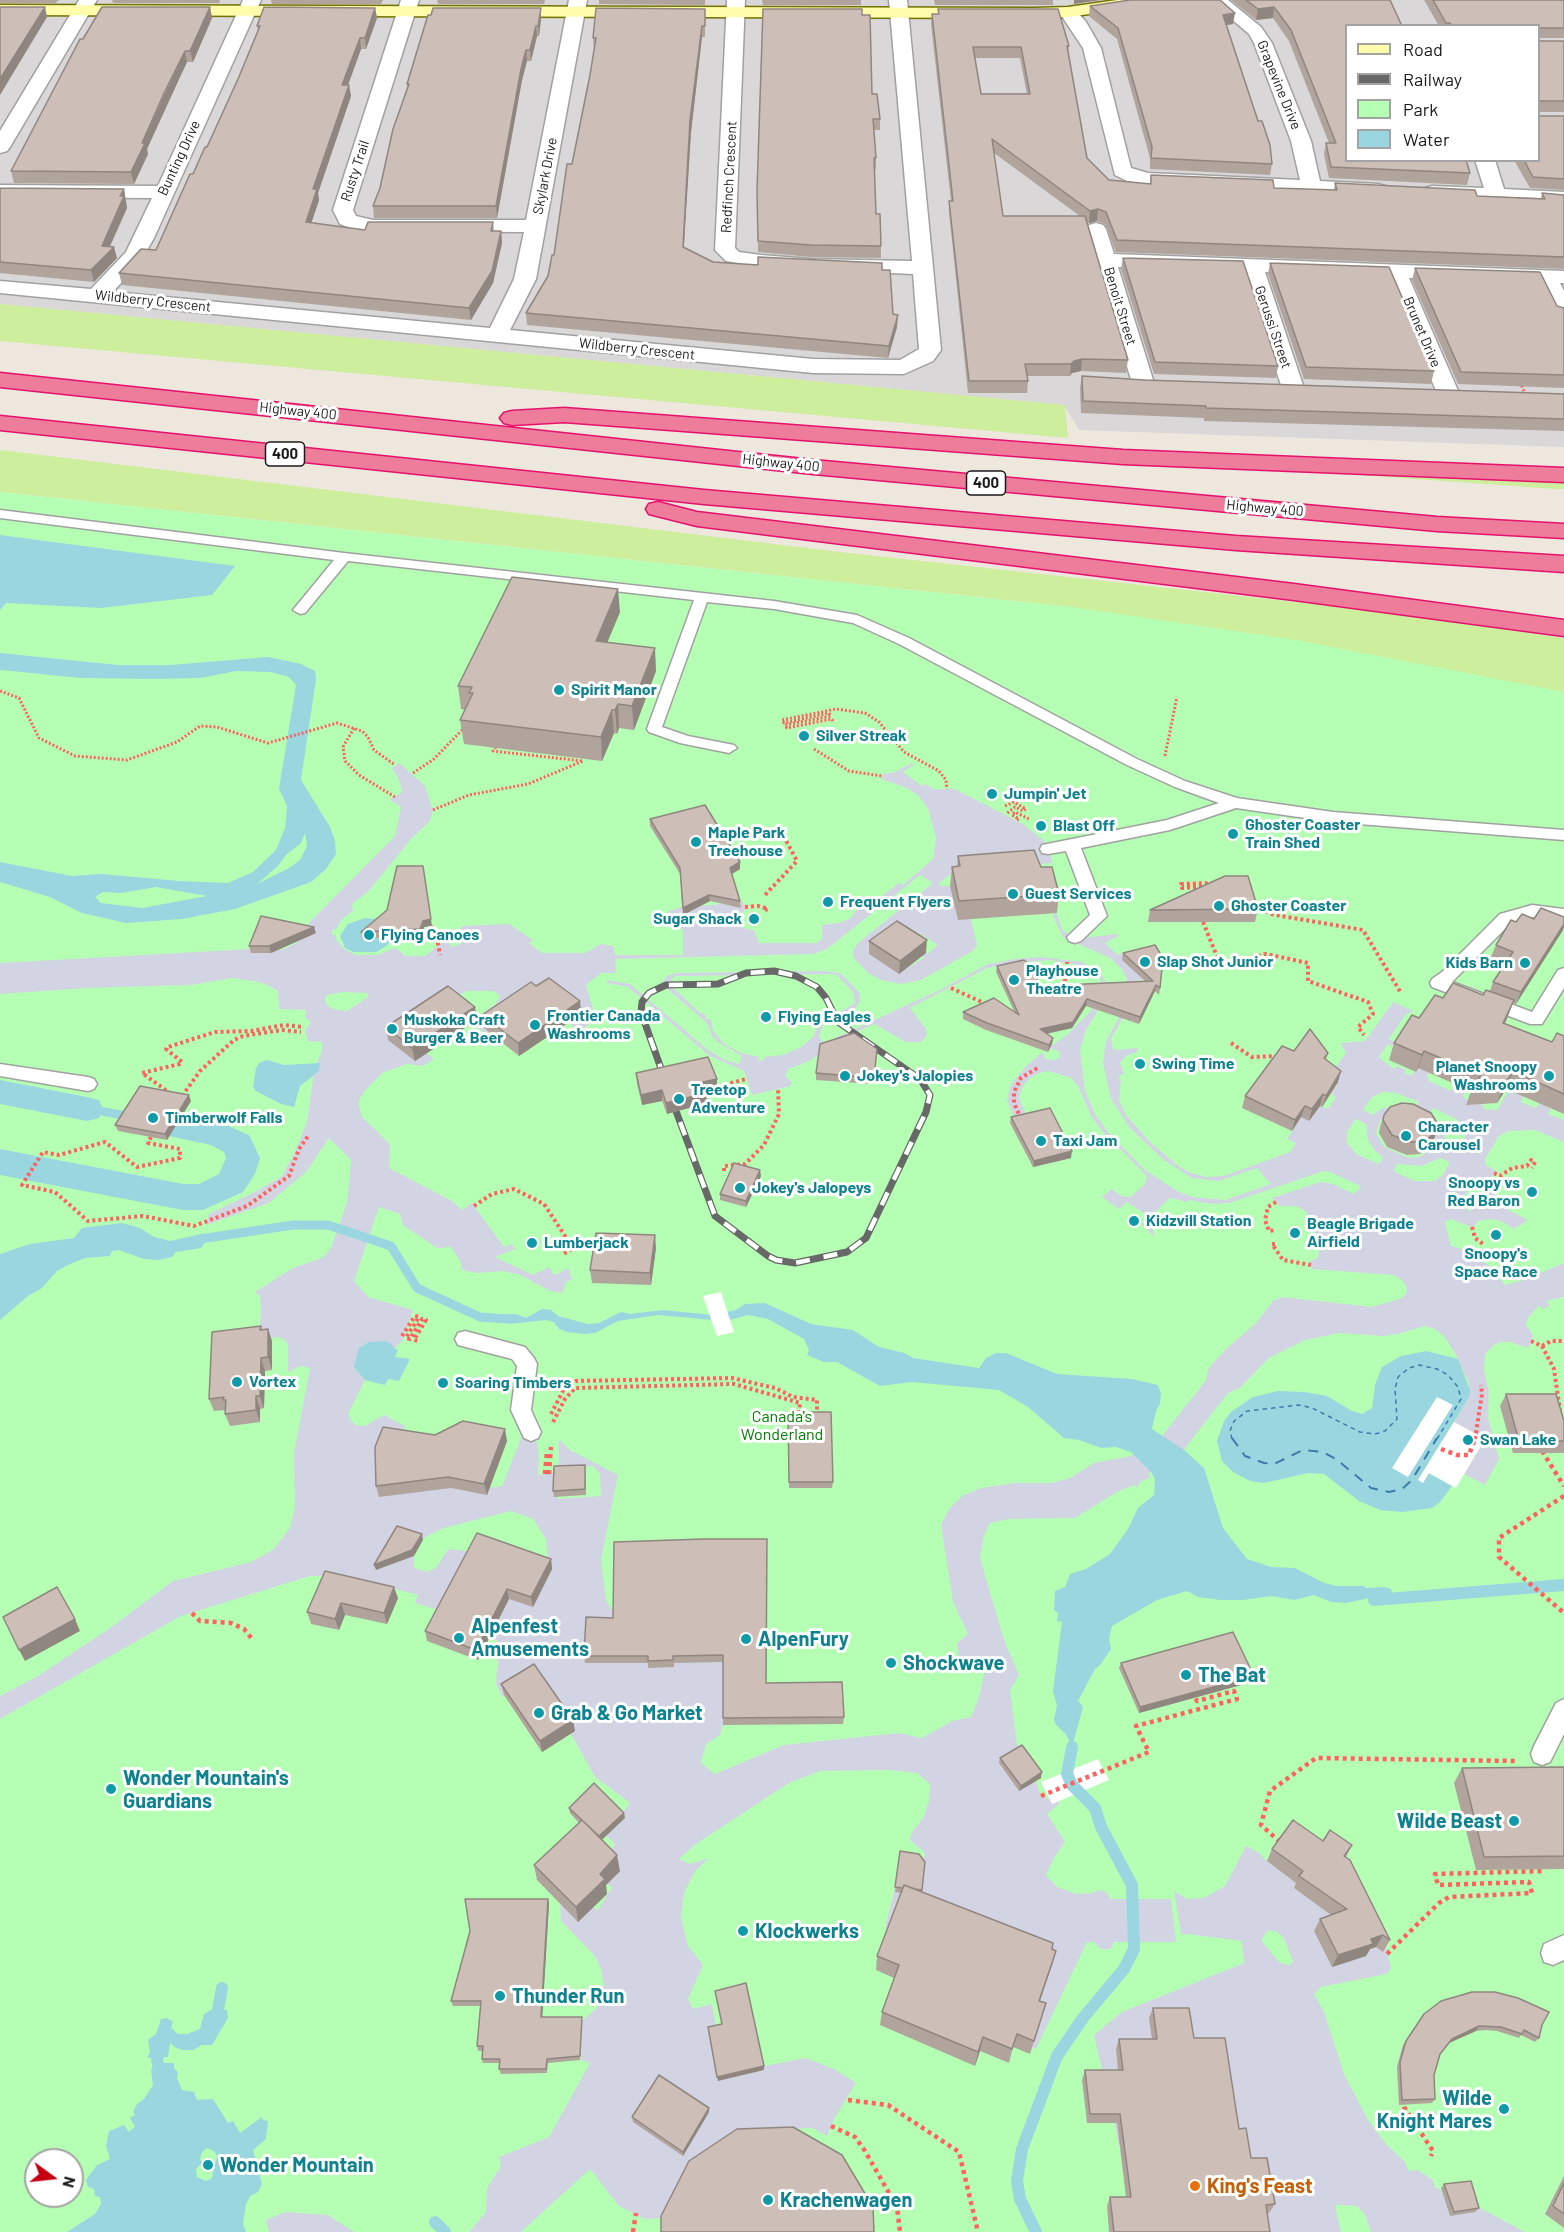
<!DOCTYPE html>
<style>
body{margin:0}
#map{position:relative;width:1564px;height:2232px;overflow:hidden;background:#eee7de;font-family:Barlow,sans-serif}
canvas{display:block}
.legend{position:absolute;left:1345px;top:24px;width:195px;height:138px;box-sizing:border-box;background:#fff;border:2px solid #a3a3a3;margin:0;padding:8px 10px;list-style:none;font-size:18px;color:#1a1a1a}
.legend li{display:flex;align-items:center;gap:12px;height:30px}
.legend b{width:30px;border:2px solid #a3a3a3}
.north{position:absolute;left:24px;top:2148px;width:60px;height:60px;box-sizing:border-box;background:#fff;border:2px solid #a3a3a3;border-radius:50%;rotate:105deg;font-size:16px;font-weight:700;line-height:24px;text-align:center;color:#1a1a1a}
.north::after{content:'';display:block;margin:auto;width:21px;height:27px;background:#c50011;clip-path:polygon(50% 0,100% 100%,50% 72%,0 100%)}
</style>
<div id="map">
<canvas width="1564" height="2232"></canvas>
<ul class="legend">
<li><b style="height:8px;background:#fffcab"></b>Road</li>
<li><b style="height:8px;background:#686868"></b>Railway</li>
<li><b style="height:16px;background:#b5ffb4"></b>Park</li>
<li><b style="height:16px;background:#99d6e0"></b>Water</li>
</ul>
<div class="north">N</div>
</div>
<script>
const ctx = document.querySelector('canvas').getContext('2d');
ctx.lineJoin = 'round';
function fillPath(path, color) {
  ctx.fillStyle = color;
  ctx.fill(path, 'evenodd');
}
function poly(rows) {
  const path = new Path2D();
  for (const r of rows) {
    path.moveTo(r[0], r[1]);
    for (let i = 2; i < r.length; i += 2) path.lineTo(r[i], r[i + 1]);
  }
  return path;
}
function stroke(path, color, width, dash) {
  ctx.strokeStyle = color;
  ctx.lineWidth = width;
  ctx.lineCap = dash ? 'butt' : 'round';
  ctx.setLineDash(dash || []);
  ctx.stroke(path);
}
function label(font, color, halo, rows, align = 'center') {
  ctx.font = font + ' Barlow,sans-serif';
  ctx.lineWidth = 6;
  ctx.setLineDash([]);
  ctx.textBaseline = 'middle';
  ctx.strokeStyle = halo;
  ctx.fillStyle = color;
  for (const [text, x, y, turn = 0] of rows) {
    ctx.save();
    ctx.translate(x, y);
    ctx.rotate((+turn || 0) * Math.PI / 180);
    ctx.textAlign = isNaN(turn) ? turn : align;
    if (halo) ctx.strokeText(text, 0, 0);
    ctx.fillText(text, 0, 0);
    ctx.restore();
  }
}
const residential = poly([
 [0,0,1564,0,1564,447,1079,430,1064,405,0,304],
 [1346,26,1538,26,1538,160,1346,160]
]);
const grass = poly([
 [0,304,1065,405,1068,438,0,341],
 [0,450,840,552,1378,611,1564,638,1564,828,1071,607,0,492],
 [1316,472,1564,477,1564,489,1555,489]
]);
const park = poly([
 [0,492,1071,607,1296,640,1564,692,1564,2232,0,2232],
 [36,2160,72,2160,72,2196,36,2196]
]);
const plaza = poly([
 [399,763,425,786,433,810,430,821,411,839,368,892,352,904,353,911,342,919,336,929,332,930,332,935,336,935,336,939,344,949,356,955,377,955,395,948,406,956,425,956,440,944,448,942,452,947,461,944,461,926,509,924,533,940,529,943,542,953,585,953,601,944,613,946,615,955,683,955,683,931,667,912,681,907,692,910,700,906,722,904,731,906,741,900,747,909,739,914,738,922,743,928,754,930,759,943,817,943,822,939,822,925,839,923,851,918,860,904,868,904,868,902,877,900,899,883,903,885,933,859,936,838,928,809,919,796,907,788,881,779,883,774,895,772,912,763,914,765,903,772,922,786,926,784,933,789,955,789,1023,824,1047,843,1053,863,1006,866,952,873,939,883,940,886,950,886,971,919,977,945,973,951,921,980,900,984,881,980,868,973,853,957,853,951,858,943,933,883,920,875,827,949,813,954,615,959,616,973,601,973,586,985,594,1013,588,1025,579,1032,569,1023,581,1014,489,1031,486,1034,446,1003,401,1034,434,1059,423,1066,407,1064,382,1073,364,1092,358,1102,362,1117,390,1144,389,1168,452,1201,462,1210,472,1203,504,1247,512,1244,515,1249,495,1257,533,1275,549,1267,554,1275,569,1268,572,1279,566,1282,562,1293,550,1291,520,1275,504,1271,477,1273,462,1270,460,1261,451,1247,437,1248,403,1225,400,1214,379,1207,354,1281,368,1297,413,1310,403,1340,394,1349,354,1367,365,1380,348,1414,351,1420,355,1425,365,1426,384,1415,405,1426,399,1440,441,1486,488,1488,502,1486,524,1431,535,1433,539,1455,538,1475,558,1472,558,1499,601,1496,600,1474,593,1466,559,1467,559,1439,570,1450,618,1475,601,1560,606,1600,611,1609,724,1609,723,1725,720,1735,706,1744,701,1763,715,1774,784,1745,899,1733,922,1738,952,1721,971,1717,979,1697,986,1666,978,1658,959,1662,957,1643,968,1634,953,1602,941,1525,949,1509,962,1496,981,1488,1014,1483,1052,1483,1070,1478,1094,1463,1131,1456,1162,1436,1206,1380,1208,1369,1225,1350,1257,1322,1273,1301,1281,1297,1372,1307,1402,1298,1406,1294,1407,1288,1402,1280,1393,1275,1312,1269,1310,1261,1318,1258,1319,1250,1311,1219,1305,1211,1296,1206,1280,1206,1272,1198,1320,1182,1333,1184,1354,1194,1360,1188,1360,1186,1330,1172,1324,1171,1229,1203,1212,1204,1189,1200,1188,1202,1170,1198,1154,1213,1152,1227,1155,1237,1141,1224,1149,1217,1127,1202,1119,1209,1102,1197,1112,1189,1121,1196,1130,1197,1145,1184,1147,1176,1103,1132,1091,1116,1078,1086,1071,1078,1049,1071,1039,1073,1030,1078,1023,1086,1019,1097,1028,1120,1016,1122,1007,1100,1011,1084,1027,1065,1043,1052,1044,1057,1050,1060,1056,1060,1060,1056,1059,1051,1049,1048,1069,1033,1090,1012,1099,996,1101,980,1095,972,1083,966,1051,960,1011,963,987,968,910,1008,926,1029,927,1035,921,1042,906,1042,874,1024,826,1046,826,1050,811,1060,789,1069,785,1076,791,1081,791,1086,752,1095,744,1071,710,1056,628,987,607,983,607,980,630,984,708,1050,725,1060,739,1064,742,1056,719,1043,711,1035,707,1023,665,987,663,982,667,976,676,973,825,971,840,973,859,992,860,1001,855,1009,823,1025,819,1036,824,1043,940,990,986,965,1014,959,1041,957,1082,962,1099,971,1106,982,1100,1007,1086,1030,1080,1050,1085,1091,1095,1114,1108,1132,1145,1170,1179,1192,1193,1197,1225,1200,1271,1184,1257,1168,1219,1181,1192,1178,1165,1161,1130,1128,1111,1099,1103,1063,1106,1041,1121,1014,1128,992,1127,979,1122,969,1110,958,1063,937,1052,914,1056,913,1063,931,1073,936,1082,938,1117,934,1119,936,1105,943,1118,955,1133,949,1139,956,1154,982,1137,980,1135,996,1111,1039,1113,1048,1116,1050,1138,1048,1137,1052,1126,1056,1120,1063,1124,1073,1118,1078,1121,1080,1119,1101,1127,1116,1149,1141,1178,1166,1191,1173,1206,1177,1224,1176,1290,1152,1296,1143,1287,1139,1296,1125,1294,1124,1313,1103,1328,1109,1336,1097,1331,1094,1338,1083,1327,1079,1346,1053,1341,1043,1365,1041,1393,1002,1413,1011,1405,1015,1389,1039,1399,1044,1397,1047,1388,1044,1379,1057,1394,1069,1397,1066,1406,1070,1404,1073,1412,1075,1419,1067,1430,1071,1427,1076,1429,1081,1449,1090,1455,1089,1458,1084,1469,1088,1469,1092,1466,1091,1463,1096,1470,1103,1472,1100,1484,1106,1483,1109,1497,1110,1515,1080,1523,1096,1521,1102,1536,1108,1539,1103,1551,1109,1548,1114,1564,1120,1564,1142,1535,1130,1509,1131,1499,1136,1485,1159,1486,1165,1496,1171,1489,1181,1493,1183,1496,1198,1505,1208,1528,1220,1514,1229,1501,1221,1490,1219,1478,1221,1474,1228,1451,1219,1445,1222,1451,1246,1468,1251,1491,1267,1505,1285,1527,1279,1564,1263,1564,1297,1546,1301,1550,1306,1542,1309,1539,1305,1528,1318,1526,1325,1533,1335,1529,1348,1510,1342,1501,1342,1495,1344,1485,1354,1484,1370,1489,1392,1488,1417,1499,1459,1485,1485,1464,1474,1485,1439,1454,1422,1469,1397,1469,1383,1455,1353,1444,1336,1433,1328,1424,1326,1398,1334,1383,1336,1340,1333,1305,1340,1269,1358,1240,1388,1228,1393,1183,1451,1148,1474,1151,1477,1140,1482,1137,1488,1134,1485,1117,1492,1075,1518,1009,1519,990,1523,984,1535,980,1558,1005,1643,1019,1675,1010,1690,1017,1744,1034,1775,1041,1796,1060,1803,1047,1814,1065,1842,1054,1858,1046,1875,1057,1887,1076,1894,1092,1893,1099,1890,1106,1892,1111,1899,1171,1899,1176,1942,1114,1942,1112,1947,1106,1950,1099,1948,1094,1942,1087,1942,1036,2049,1015,2040,912,1939,885,1928,898,1877,921,1871,925,1853,910,1840,911,1834,924,1816,929,1801,930,1784,917,1773,890,1770,820,1771,789,1783,696,1844,679,1859,690,1864,709,1858,695,1871,684,1893,681,1917,688,1946,703,1965,688,1999,693,2009,712,2004,724,2074,805,2058,834,2069,856,2083,834,2119,827,2136,812,2128,757,2130,677,2217,645,2219,619,2206,590,2169,521,2232,469,2232,486,2212,487,2188,501,2166,499,2157,549,2137,590,2063,581,2060,582,2021,597,2008,604,1985,601,1969,594,1955,561,1921,560,1900,578,1899,598,1910,612,1887,606,1883,605,1860,615,1844,606,1835,630,1803,595,1777,572,1736,532,1678,502,1697,496,1683,498,1663,494,1649,498,1641,465,1626,442,1611,415,1603,418,1595,347,1576,310,1576,181,1616,0,1719,0,1696,38,1676,113,1626,173,1581,251,1562,273,1550,290,1528,295,1507,294,1453,310,1368,301,1366,288,1372,288,1345,285,1340,279,1337,259,1339,261,1308,260,1296,255,1292,293,1268,322,1258,330,1250,347,1203,351,1160,329,1138,306,1172,269,1203,206,1225,209,1214,257,1191,282,1176,294,1154,307,1122,314,1072,322,1050,322,1042,308,1041,305,1031,311,1022,305,1017,306,1010,279,1009,278,991,263,983,233,978,191,985,87,988,0,994,0,963,251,949,281,950,297,943,309,923,395,836,401,807,390,800,402,792,399,780,392,768],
 [919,933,938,945,927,954,924,952,920,955,924,958,899,973,907,941],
 [831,974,837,975,853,992,855,1003,819,1025,813,1037,801,1047,783,1055,762,1057,765,1058,763,1061,758,1060,759,1057,741,1053,724,1044,713,1031,711,1019,706,1019,705,1014,699,1012,668,983,675,976],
 [466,991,494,991,500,996,496,1004,480,1015,457,997],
 [343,992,368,993,368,997,347,1011,333,1009,328,1006,325,1000,327,995],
 [1383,1092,1396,1093,1419,1102,1414,1109,1395,1106,1381,1109,1373,1115,1363,1110,1372,1097],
 [1433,1108,1458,1120,1465,1128,1465,1137,1456,1152,1447,1148,1443,1129,1429,1115],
 [1387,1116,1434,1135,1433,1148,1419,1157,1409,1158,1384,1147,1376,1133,1380,1121],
 [1356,1119,1366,1124,1368,1140,1375,1151,1383,1157,1379,1164,1358,1155,1347,1143,1347,1132],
 [1440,1158,1450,1162,1442,1176,1434,1181,1415,1181,1393,1171,1398,1164,1422,1166],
 [1475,1179,1489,1183,1470,1212,1460,1204],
 [511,1511,533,1519,546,1539,548,1562,450,1549,447,1551,436,1568,427,1572,414,1568,414,1556,423,1539,429,1535,444,1528],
 [1246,1846,1259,1853,1267,1861,1297,1883,1294,1888,1315,1903,1331,1902,1332,1967,1366,1956,1364,1951,1380,1946,1386,1948,1391,1968,1386,1974,1321,1987,1314,1994,1324,2012,1344,2074,1368,2120,1387,2145,1404,2161,1409,2171,1418,2170,1433,2180,1435,2187,1442,2191,1450,2216,1473,2204,1525,2232,1371,2232,1365,2215,1357,2206,1335,2205,1341,2232,1263,2232,1119,2145,1094,2035,1122,2012,1244,1963,1242,1941,1187,1934,1181,1935,1174,1891,1187,1899,1204,1898,1225,1886],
 [1267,1931,1276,1931,1283,1937,1293,1961,1290,1965,1280,1963,1264,1944,1262,1940],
 [285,2212,328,2215,354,2232,269,2232,266,2220]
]);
const water = poly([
 [0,535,235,566,212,595,101,608,6,603,0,610],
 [0,653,118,665,171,665,268,657,301,664,315,671,316,679,301,780,330,827,335,841,336,854,326,869,311,882,235,909,182,919,126,923,82,913,50,897,0,882,0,862,72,876,101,874,179,881,228,883,253,872,276,850,285,828,287,806,279,789,296,685,289,677,271,672,236,671,200,678,155,679,80,678,12,671,0,670],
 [305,833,307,846,300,860,289,868,257,884,278,866,286,855,301,843],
 [156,887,207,896,142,908,101,903,95,897,103,892,121,893],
 [365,918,385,920,394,932,392,940,385,947,376,952,353,952,345,948,340,936,348,924],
 [267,1060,284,1065,320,1063,319,1071,300,1086,294,1107,281,1104,256,1091,253,1087,256,1068,259,1063],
 [45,1096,129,1112,125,1120,39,1104],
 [122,1223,140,1228,154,1237,170,1241,201,1234,207,1240,201,1248,176,1252,172,1257,159,1260,144,1259,119,1250,112,1251,110,1256,85,1258,70,1264,57,1271,42,1288,28,1296,0,1320,0,1254,30,1244,74,1238,82,1228],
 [765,1303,811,1324,853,1330,879,1347,904,1353,913,1358,979,1368,986,1358,996,1353,1006,1353,1057,1374,1132,1379,1158,1385,1161,1393,1160,1404,1156,1411,1152,1429,1184,1450,1204,1468,1223,1528,1247,1559,1271,1567,1295,1568,1324,1583,1337,1586,1364,1586,1366,1588,1384,1587,1391,1589,1392,1593,1346,1603,1331,1602,1314,1595,1294,1600,1271,1596,1243,1600,1220,1600,1198,1597,1187,1591,1157,1600,1112,1626,1109,1639,1111,1649,1100,1665,1095,1669,1078,1701,1083,1707,1072,1747,1066,1734,1056,1725,1054,1719,1057,1705,1053,1691,1062,1622,1057,1621,1058,1613,1054,1610,1055,1591,1065,1587,1070,1574,1086,1569,1110,1554,1128,1529,1138,1508,1154,1495,1155,1480,1152,1473,1131,1452,1116,1447,1101,1448,1079,1440,1064,1438,1028,1407,999,1390,912,1382,880,1386,837,1362,824,1362,807,1355,809,1350,804,1339,768,1319,748,1315,725,1321,658,1315,618,1321,595,1333,585,1334,567,1332,559,1329,554,1322,546,1320,509,1324,504,1321,495,1322,498,1315,516,1314,526,1318,542,1309,551,1310,558,1316,588,1324,599,1323,621,1312,630,1314,663,1310,712,1315,736,1310,745,1304],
 [383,1341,391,1343,394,1348,398,1350,395,1357,410,1359,399,1381,388,1379,385,1385,365,1380,354,1367,359,1348,369,1342],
 [1426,1351,1458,1359,1470,1390,1469,1397,1418,1480,1423,1483,1428,1473,1452,1486,1440,1502,1432,1508,1402,1512,1380,1510,1359,1501,1324,1474,1308,1473,1264,1483,1250,1481,1233,1472,1222,1461,1217,1441,1224,1421,1231,1412,1253,1397,1278,1391,1304,1392,1327,1396,1352,1411,1362,1414,1372,1408,1375,1385,1382,1367,1401,1356],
 [215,2008,227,2010,228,2018,212,2045,202,2045,193,2050,183,2050,176,2048,170,2043,168,2057,147,2058,150,2052,148,2040,156,2034,161,2019,167,2018,173,2022,171,2028,178,2034,187,2034,200,2029,204,2014],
 [162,2063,174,2063,174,2068,178,2072,177,2078,182,2090,194,2092,197,2100,213,2099,228,2123,233,2121,240,2133,262,2117,263,2120,268,2121,266,2139,253,2150,262,2184,258,2192,250,2196,246,2204,243,2224,246,2232,67,2232,95,2214,101,2204,100,2197,95,2196,94,2189,88,2187,86,2180,97,2165,110,2159,106,2146,109,2131,124,2125,129,2132,135,2126,130,2118,135,2115,133,2112,137,2104,144,2099,153,2085,151,2070,153,2066],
 [207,2148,214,2151,217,2156,212,2178,206,2181,197,2177,196,2169,202,2163,200,2159,202,2152]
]);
const pier = poly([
 [721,1292,734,1332,717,1336,703,1296],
 [1437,1397,1453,1405,1408,1477,1392,1468],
 [1454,1422,1485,1439,1456,1488,1429,1473,1423,1483,1418,1480],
 [1098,1759,1109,1780,1052,1804,1041,1782]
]);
const streamFar1 = poly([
 [200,1239,293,1225,328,1225,391,1246,417,1288,480,1317,509,1319]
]);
const stream = poly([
 [1374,1600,1564,1585],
 [218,2009,222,1988],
 [157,2058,158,2064],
 [435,2222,445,2232],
 [1036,2232,1020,2199,1017,2181,1022,2149,1057,2056,1083,2018,1124,1969,1134,1949,1132,1885,1101,1827,1095,1808,1072,1785,1067,1774,1072,1747]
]);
const canal = poly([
 [0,1080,87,1097,99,1100,103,1109,99,1118,87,1121,0,1104,0,1080],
 [176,1114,219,1122,249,1135,260,1158,255,1174,243,1192,203,1210,183,1210,0,1175,0,1149,183,1184,199,1184,219,1174,226,1158,224,1152,211,1145,164,1135,159,1126,164,1117,176,1114]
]);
const ferryFar1 = poly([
 [1232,1439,1230,1431,1234,1421,1247,1411,1299,1405,1312,1408,1360,1432,1375,1434,1385,1431,1397,1419,1395,1389,1398,1377,1409,1368,1419,1365,1437,1369,1448,1375,1458,1387,1461,1399,1437,1439]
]);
const ferry = poly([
 [1232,1438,1245,1456,1264,1463,1274,1464,1303,1450,1323,1452,1336,1459,1371,1488,1389,1492,1402,1489,1412,1480,1437,1438]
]);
const pathFar2 = poly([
 [1520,382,1526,396],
 [0,691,19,698,39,738,75,756,127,760,177,742,200,726,217,727,268,743,337,723,362,731,368,737,374,750,395,765],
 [833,721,832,719,787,728,785,725,831,716,829,713,784,723,782,720,836,709,865,713,879,722,904,752,939,771,946,780,947,789],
 [354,728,343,747,345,761,359,775,395,797],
 [814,749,849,771,882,776],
 [1165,756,1177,697],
 [413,773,434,759,465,727],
 [1005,806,1014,802,1026,809,1023,811,1015,807,1006,814],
 [433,810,469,795,528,784,583,761,493,751,497,745],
 [1017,820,1019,819,1012,815,1015,812,1029,819],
 [759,830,769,830]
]);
const pathFar1 = poly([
 [720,834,765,829,779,831,783,835,797,861,765,895],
 [1202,887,1182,888,1181,884,1213,883],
 [860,901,864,901,865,904],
 [1256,904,1270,914,1363,930,1401,993],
 [745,907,758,906,768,909,765,910],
 [1203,922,1220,964,1266,954,1308,963,1308,981,1368,1002,1373,1014,1358,1027,1364,1035],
 [431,926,437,938,440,955],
 [1062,987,1066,978,1067,962],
 [951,988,988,1005],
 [1231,1043,1252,1057,1278,1056],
 [713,1088,746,1079],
 [171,1094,142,1073,180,1064,182,1062,166,1049,168,1047,215,1032,251,1031,284,1025,304,1027],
 [182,1096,200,1071,234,1040,243,1036,282,1030,301,1032],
 [1021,1119,1014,1103,1014,1092,1021,1078,1039,1067],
 [151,1137,148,1143,180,1149,180,1158,137,1167,105,1142,59,1155,43,1152,22,1185,55,1192,88,1221,143,1216,194,1226,247,1206,289,1176,299,1149,308,1136],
 [724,1171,724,1166,745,1164,764,1145,779,1114,778,1089],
 [1494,1173,1500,1176,1512,1168,1527,1166,1531,1160,1535,1162,1532,1168],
 [1276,1202,1268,1207,1265,1220,1269,1231,1276,1230],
 [474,1206,492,1194,514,1189,544,1204,573,1248,562,1255],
 [1472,1227,1475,1238,1483,1244],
 [1275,1244,1272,1244,1283,1260,1311,1265],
 [402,1336,415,1316,419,1317,406,1338,410,1339,422,1319,426,1320,414,1340,418,1341],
 [1531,1341,1542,1346,1554,1369,1560,1410],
 [1542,1346,1551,1341,1564,1341],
 [551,1414,565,1387,576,1381,732,1378,775,1388,793,1397,817,1400,817,1415],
 [553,1422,565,1399,575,1388,734,1384,800,1403,799,1415],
 [1475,1439,1482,1394,1481,1385]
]);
const path = poly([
 [1441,1449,1457,1455,1469,1455,1475,1438],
 [1542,1451,1564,1486],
 [545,1474,547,1451],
 [549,1474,551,1447],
 [1564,1496,1499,1538,1499,1557,1564,1613],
 [192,1613,200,1621,231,1623,244,1629,253,1640],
 [1041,1796,1149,1752,1136,1726,1237,1699,1234,1691,1197,1701,1195,1697],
 [1280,1842,1261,1825,1270,1791,1316,1758,1518,1761],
 [1387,1954,1439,1903,1449,1897,1532,1893,1529,1882,1438,1885,1435,1874,1545,1871],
 [1402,2099,1404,2107,1433,2151,1431,2156],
 [848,2100,888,2105,959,2152,978,2232],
 [831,2126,855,2137,865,2151,897,2207,900,2232],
 [633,2232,636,2213]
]);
const lane = poly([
 [0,510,344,553,774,601,857,615,909,638,1137,759,1185,781,1237,798,1333,812,1564,830,1564,840,1333,822,1236,808,1170,830,1081,848,1107,916,1081,941,1075,943,1069,941,1067,937,1090,915,1066,851,1048,854,1042,853,1040,849,1042,845,1167,820,1219,803,1175,787,1127,765,899,644,853,623,774,609,707,602,662,727,688,736,734,745,737,748,729,753,680,743,649,732,647,729,694,600,348,561,305,613,300,614,293,610,334,560,0,518,0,510],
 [1532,905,1564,909,1564,921,1532,917,1512,922,1452,982,1532,1012,1558,970,1564,968,1564,988,1542,1024,1530,1024,1432,987,1430,983,1432,979,1442,972,1500,914,1532,905],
 [0,1064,88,1077,94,1079,97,1084,94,1089,88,1091,0,1076,0,1064],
 [465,1331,525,1347,534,1358,537,1364,531,1410,541,1432,538,1438,531,1441,524,1438,511,1410,517,1366,512,1359,458,1345,455,1339,458,1333,465,1331],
 [1564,1699,1564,1734,1550,1762,1542,1765,1534,1762,1531,1754,1534,1746,1556,1703,1564,1699],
 [1564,1935,1564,1960,1553,1965,1544,1962,1541,1953,1544,1944,1564,1935]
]);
const street = poly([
 [79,0,97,0,10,147,7,151,0,153,0,131,79,0],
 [243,0,261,0,154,238,142,259,113,292,490,328,514,279,524,232,358,231,340,224,333,210,401,0,419,0,353,210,356,216,373,220,526,220,569,0,587,0,536,279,510,330,813,359,900,360,919,349,913,274,761,267,726,261,715,250,727,0,745,0,735,248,739,252,761,255,811,259,912,261,889,0,907,0,941,350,933,361,904,374,813,373,0,293,0,281,91,289,126,252,152,198,0,197,0,185,158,186,243,0],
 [1209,0,1228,0,1261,27,1272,43,1311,141,1320,181,1378,184,1385,186,1388,190,1385,194,1378,196,1148,185,1127,181,1115,175,1083,48,1059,12,1062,8,1074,8,1086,22,1101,48,1131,168,1148,173,1300,180,1291,141,1254,43,1249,34,1209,0],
 [1475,160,1495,160,1504,189,1564,192,1564,204,1432,198,1425,196,1422,192,1425,188,1432,186,1484,188,1475,160],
 [1096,223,1103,225,1106,229,1114,254,1564,271,1564,283,1560,283,1564,291,1564,318,1556,317,1538,282,1409,278,1459,393,1456,398,1448,400,1440,398,1437,393,1388,277,1265,272,1304,388,1301,393,1293,395,1285,393,1282,388,1243,271,1118,267,1154,383,1151,388,1143,390,1135,388,1132,383,1086,229,1089,225,1096,223]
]);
const secondary = poly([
 [1117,0,1162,0,1159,4,1153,5,1068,17,1035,18,0,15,0,5,1035,8,1068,7,1117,0]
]);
const highway = poly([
 [0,373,813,460,1437,517,1564,524,1564,538,1437,531,813,474,0,387,0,373],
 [564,408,1123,450,1564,468,1564,482,1123,464,564,422,512,425,504,423,500,418,504,413,512,411,564,408],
 [0,416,704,490,1236,536,1564,556,1564,572,1236,550,704,504,0,430,0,416],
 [658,502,697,512,1294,584,1564,620,1564,636,1294,600,697,526,649,514,646,509,649,504,658,502]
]);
const rail = poly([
 [664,1077,641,1012,642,1002,649,993,666,985,718,984,746,973,774,971,796,976,817,987,826,998,838,1022,920,1079,930,1095,926,1112,866,1238,847,1252,795,1263,776,1260,768,1256,715,1216,676,1111]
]);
const wall = poly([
 [0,0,59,0,55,3,0,3],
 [112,0,220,0,219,3,113,3],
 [271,0,383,0,381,4,272,4],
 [437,0,545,0,544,4,438,4],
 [599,0,708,0,705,0,705,5,599,4],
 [762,0,861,0,861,5,763,5],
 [934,0,1053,0,1053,5,935,5],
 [1231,0,1390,0,1347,26,1470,173,1467,185,1329,178,1324,154,1326,143,1329,143,1289,41,1273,18,1256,20],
 [1424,0,1564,0,1564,38,1539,38,1539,41,1564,41,1564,112,1539,112,1539,116,1564,116,1564,190,1530,188,1514,160,1539,160,1539,26,1439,26],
 [1090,6,1233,24,1226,25,1272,164,1270,175,1150,169,1150,158,1117,39,1089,16],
 [210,7,212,18,193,62,187,62,168,102,147,149,148,154,134,184,14,183,11,171,83,39],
 [375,8,377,18,366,49,361,49,348,85,351,96,318,193,319,200,311,223,365,230,493,222,494,231,501,231,502,243,493,283,471,320,122,285,119,273,156,250,207,147,238,79,258,31,257,26],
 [705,9,705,37,702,37,691,132,684,247,713,262,758,265,882,270,893,314,897,327,888,358,527,325,526,313,548,276,554,255,590,75,594,49,593,38],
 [938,9,1069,46,1068,54,1087,158,1109,180,1150,184,1151,175,1274,188,1334,190,1335,183,1477,196,1541,198,1542,193,1564,195,1564,269,1116,252,1105,224,1097,221,1089,223,1087,222,1128,360,1126,373,1081,371,1072,373,1070,376,1027,376,1028,381,1027,393,968,393,949,212,949,201,951,201,931,24,932,14,938,14],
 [975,58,1020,58,1027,94,981,94],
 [994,153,1080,216,1003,216],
 [541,19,539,36,537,36,531,61,527,61,522,80,497,218,374,218,373,206,380,188,407,88,407,84],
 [872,94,880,119,880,130,874,130,876,158,876,169,874,169,876,214,881,246,881,258,811,257,758,252,757,191],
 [124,189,127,208,110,246,117,258,94,282,0,273,0,190],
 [1123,258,1278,366,1276,378,1154,374,1121,269],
 [1270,263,1434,371,1431,384,1304,379,1268,274],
 [1415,268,1564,308,1564,388,1458,384,1412,280],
 [1082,376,1145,380,1564,394,1564,431,1204,421,1204,418,1081,413,1080,388],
 [620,612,607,642,656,671,634,730,619,728,617,734,614,733,602,761,464,744,460,720,465,710,461,709,458,686],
 [650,819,740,862,740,869,732,874,740,901,741,908,710,901,683,915,680,874,650,826],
 [958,856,1041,867,1059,894,1057,913,958,920,950,886,952,867,957,866],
 [1258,909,1255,922,1148,922,1150,910],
 [1564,917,1564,927,1563,930,1516,1004,1513,1003,1505,1024,1552,1042,1564,1036,1564,1114,1506,1089,1497,1103,1466,1105,1471,1091,1418,1068,1416,1072,1389,1060,1394,1043,1419,1018,1443,998,1483,995,1490,991,1493,982,1506,962,1491,957,1496,945,1516,922,1534,919],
 [432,926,424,927,422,935,362,939,361,932],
 [316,933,271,953,251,953,249,946],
 [869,941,926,953,899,974,869,954],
 [1123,953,1160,988,1159,995,1155,991,1139,1024,1086,1006,1072,1028,1047,1034,1053,1038,1052,1044,1048,1052,986,1030,963,1019,963,1012,1014,1011,996,972,997,966,1040,986,1145,981,1122,960],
 [536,986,580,1001,581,1014,519,1056,484,1028,482,1015],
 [477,1020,415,1061,388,1040,386,1027],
 [877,1049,873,1084,816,1080,816,1073],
 [1294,1051,1328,1053,1326,1060,1338,1082,1322,1107,1320,1106,1309,1121,1301,1117,1292,1131,1242,1108,1245,1096],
 [636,1073,717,1079,717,1090,706,1092,707,1103,667,1114,662,1101,642,1105,637,1084],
 [191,1101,167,1140,118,1131,115,1125],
 [1384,1115,1437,1131,1432,1144,1420,1154,1407,1155,1387,1147,1379,1133,1380,1127],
 [1011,1117,1071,1158,1033,1167,1010,1123],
 [761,1176,746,1207,720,1200,720,1194],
 [656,1248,651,1285,592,1283,590,1270],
 [261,1326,262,1330,268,1329,272,1341,272,1370,265,1371,264,1408,260,1409,260,1422,230,1426,225,1414,226,1410,214,1411,209,1399],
 [1506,1394,1564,1421,1564,1453,1513,1453,1500,1406],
 [788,1412,833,1482,832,1488,789,1488],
 [507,1441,487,1495,451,1488,379,1497,376,1486],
 [585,1465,586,1495,554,1497,553,1491],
 [614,1542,766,1683,844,1717,843,1724,723,1725,723,1662,674,1663,674,1667,648,1668,648,1663,585,1663,584,1656,613,1618],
 [551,1559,552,1569,533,1607,509,1599,478,1660,427,1641,425,1631],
 [325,1571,398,1598,387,1624,345,1615,339,1630,311,1624,307,1612],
 [1121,1663,1252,1682,1139,1713,1119,1668],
 [501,1684,575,1731,542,1752,504,1695],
 [1000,1758,1041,1778,1019,1791,999,1763],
 [1564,1767,1564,1869,1476,1870,1454,1783,1462,1768],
 [569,1808,625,1818,602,1840,620,1871,606,1885,607,1894,578,1922,537,1880,534,1865,579,1823,570,1813],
 [1323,1841,1352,1845,1346,1857,1390,1940,1383,1952,1376,1947,1370,1949,1366,1956,1332,1967,1314,1931,1320,1919,1331,1915,1294,1888,1296,1883,1267,1861,1272,1849],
 [900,1851,925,1862,922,1892,1056,1951,1052,1965,1040,2001,1046,2003,1030,2054,1013,2047,1009,2063,980,2051,975,2066,880,2025,882,2012,894,1978,876,1970,877,1956,901,1893,895,1892],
 [548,1899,549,1904,542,2017,582,2017,582,2021,580,2060,548,2063,547,2073,501,2074,499,2069,500,2063,483,2063,482,2059,483,2051,478,2051,477,2046,481,2006,453,2006,451,2001],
 [1153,2008,1194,2038,1239,2129,1251,2158,1275,2204,1269,2213,1267,2213,1270,2232,1109,2232,1107,2206,1110,2197,1126,2197,1117,2123,1087,2123,1082,2080,1085,2070,1118,2070,1116,2049,1119,2039,1152,2039,1149,2018],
 [1424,2014,1542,2025,1539,2038,1535,2042,1521,2035,1519,2038,1497,2031,1486,2030,1476,2031,1449,2043,1440,2055,1434,2075,1435,2099,1432,2103,1399,2105,1397,2067,1403,2045],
 [709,2112,683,2156,633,2122,632,2117],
 [1564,2176,1564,2228,1545,2214],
 [1444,2184,1479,2208,1475,2212,1450,2216,1441,2188]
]);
const shadedWall = poly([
 [1074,0,1101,0,1074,4],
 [45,7,47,17,0,95,0,79],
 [210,7,212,18,193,62,190,51],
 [1274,7,1273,18,1256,20,1258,9],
 [375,8,377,18,366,49,365,38],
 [541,8,541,19,539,36,538,26],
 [1235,13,1233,24,1221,26,1223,15],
 [536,26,537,36,531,61,530,50],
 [702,26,702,37,691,132,683,258,683,247,690,120],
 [360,38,361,49,344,96,342,85],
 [526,50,527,61,522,80,497,218,496,206,521,69],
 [185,51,187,62,147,149,148,154,134,184,131,172,142,143],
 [349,85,351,96,318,193,319,200,308,233,306,222,313,189],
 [124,189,127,208,106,255,114,247,117,258,94,282,91,270,102,246],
 [1098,209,1097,221,1089,223,1090,211],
 [501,231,502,243,493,283,471,320,469,308],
 [898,315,897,327,888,358,889,346],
 [1082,359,1081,371,1072,373,1070,376,1071,364,1074,361],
 [618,589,620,612,598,665,596,641],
 [655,648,656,671,634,730,632,706],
 [618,704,619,728,617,734,615,710],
 [612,710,614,733,602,761,601,737],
 [740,862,740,869,730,875,730,868],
 [423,866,432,926,424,927,422,935,420,929],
 [709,895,710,901,683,915,683,908],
 [1564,924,1563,930,1516,1004,1521,992],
 [314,927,316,933,271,953,269,946],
 [927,940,926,953,899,974,900,961],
 [1156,985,1155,991,1139,1024,1140,1017],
 [1087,999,1086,1006,1072,1028,1039,1035,1040,1029],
 [1514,1000,1507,1018,1496,1040,1503,1023],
 [580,1001,581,1014,519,1056,518,1043],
 [475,1007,477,1020,415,1061,412,1048],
 [1053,1038,1052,1044,1048,1052,1049,1045],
 [1424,1051,1418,1068,1416,1072,1422,1055],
 [1341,1071,1338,1082,1322,1107,1326,1096],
 [1513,1071,1506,1089,1497,1103,1504,1086],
 [717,1079,717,1090,703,1093,703,1082],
 [662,1090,662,1101,642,1105,641,1095],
 [706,1093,707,1103,667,1114,666,1103],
 [1323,1094,1320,1106,1309,1121,1312,1109],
 [189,1095,191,1101,167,1140,165,1134],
 [1305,1106,1301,1117,1292,1131,1295,1120],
 [1437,1131,1432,1144,1420,1154,1425,1141],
 [1072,1151,1071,1158,1033,1167,1034,1161],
 [760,1170,761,1176,746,1207,746,1201],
 [655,1235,656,1248,651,1285,650,1273],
 [268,1329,272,1341,272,1370,268,1357],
 [261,1358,265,1371,264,1408,260,1396],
 [256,1396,260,1409,260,1422,256,1410],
 [505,1429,507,1441,487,1495,484,1484],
 [422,1534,423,1540,414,1556,376,1570,374,1565],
 [551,1559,552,1569,533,1607,531,1597],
 [394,1587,398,1598,387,1624,384,1613],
 [507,1589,509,1599,478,1660,476,1650],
 [341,1603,345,1615,339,1630,335,1619],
 [75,1619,80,1631,25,1661,19,1650],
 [1254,1676,1252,1682,1139,1713,1140,1707],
 [573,1720,575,1731,542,1752,540,1741],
 [1042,1772,1041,1778,1019,1791,1021,1786],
 [624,1813,625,1818,598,1843,598,1837],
 [617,1855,620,1871,606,1885,607,1894,578,1922,576,1907,600,1874],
 [548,1899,549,1904,542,2022,541,2017],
 [1383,1935,1376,1947,1370,1949,1366,1956,1332,1967,1338,1955,1371,1939],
 [1056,1951,1052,1965,1035,2014,1039,2001],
 [1479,2026,1476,2031,1449,2043,1452,2039],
 [983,2037,980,2051,975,2066,978,2052],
 [764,2066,764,2070,718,2081,717,2077],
 [709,2108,709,2112,683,2156,683,2152]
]);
const building = poly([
 [1130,0,1220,0,1235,13,1223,15,1258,121,1262,121,1270,145,1272,164,1151,158,1152,147,1118,28,1090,6,1130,0],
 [1246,0,1390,0,1402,26,1347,26,1347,160,1466,160,1470,173,1331,167,1326,143,1336,143,1291,30,1274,7,1258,9,1246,0],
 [1433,0,1564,0,1564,28,1539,28,1539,41,1564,41,1564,101,1539,101,1539,116,1564,116,1564,179,1533,177,1524,160,1539,160,1539,26,1452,26,1450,23,1446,23,1433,0],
 [0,7,45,7,0,79,0,7],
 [102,7,210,7,190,51,185,51,165,91,142,143,145,143,131,172,11,171,80,39,83,39,102,7],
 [264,7,375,8,365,38,360,38,342,85,349,85,313,189,317,189,306,222,365,230,368,222,493,222,491,231,501,231,492,271,469,308,119,273,141,249,156,250,190,174,193,174,205,147,207,147,238,79,260,26,257,26,264,7],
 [433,8,541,8,538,26,536,26,530,50,526,50,521,69,496,206,373,206,380,188,393,129,409,84,407,84,428,15,431,15,433,8],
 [596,8,705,9,705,26,702,26,690,120,683,247,713,262,758,265,758,257,882,263,882,270,890,270,893,314,898,315,889,346,526,313,548,276,552,255,554,255,567,164,572,164,590,75,596,38,593,38,596,8],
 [763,9,862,9,862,15,870,15,872,94,877,94,880,119,873,119,876,158,874,158,876,214,880,214,881,246,811,245,758,241,757,191,763,9],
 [938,9,1058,9,1069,46,1067,46,1087,158,1109,180,1151,184,1151,175,1273,180,1274,188,1337,190,1335,183,1475,190,1477,196,1545,199,1542,193,1564,195,1564,257,1117,240,1106,212,1098,209,1090,211,992,139,1003,216,1085,216,1128,360,1082,359,1074,361,1071,364,1025,364,1028,381,969,381,949,201,953,201,932,14,939,14,938,9],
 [973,47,1021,47,1030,94,981,94,973,47],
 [1,188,124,189,120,196,124,196,102,246,114,247,91,270,0,262,0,190,1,188],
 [1123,258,1243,261,1278,366,1155,362,1123,258],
 [1270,263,1389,267,1434,371,1306,367,1270,263],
 [1415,268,1540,272,1557,306,1564,308,1564,375,1461,372,1415,268],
 [1082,376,1145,380,1564,394,1564,419,1206,408,1206,406,1083,401,1082,376],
 [512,577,618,589,596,641,655,648,632,706,618,704,615,710,612,710,601,737,460,720,473,693,469,693,472,687,458,686,512,577],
 [705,805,740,862,730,868,740,901,709,895,683,908,680,868,650,819,705,805],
 [1034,850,1041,867,1052,867,1059,894,959,901,952,867,960,866,958,856,1034,850],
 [397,866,423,866,431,919,423,921,420,929,361,932,387,910,397,866],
 [1225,876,1248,876,1258,909,1150,910,1225,876],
 [1541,908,1564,917,1564,924,1521,992,1493,982,1513,952,1496,945,1511,920,1516,922,1522,914,1534,919,1541,908],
 [261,916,314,927,269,946,249,946,261,916],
 [897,921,927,940,900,961,869,941,897,921],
 [1155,945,1163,958,1160,988,1156,985,1140,1017,1087,999,1073,1022,1040,1029,1053,1038,1049,1045,987,1023,963,1012,994,998,1019,1015,997,966,1024,960,1029,964,1040,986,1153,981,1123,953,1155,945],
 [549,978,580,1001,518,1043,482,1015,531,982,536,986,549,978],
 [1453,983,1483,995,1486,990,1514,1000,1503,1023,1552,1042,1557,1033,1564,1036,1564,1094,1513,1071,1504,1086,1472,1088,1481,1075,1424,1051,1422,1055,1394,1043,1412,1015,1419,1018,1435,995,1443,998,1453,983],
 [448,986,475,1007,412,1048,386,1027,448,986],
 [1310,1029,1328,1053,1324,1058,1341,1071,1326,1096,1323,1094,1312,1109,1305,1106,1295,1120,1245,1096,1282,1046,1294,1051,1310,1029],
 [854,1033,877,1049,874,1078,816,1073,820,1044,854,1033],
 [708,1057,717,1079,703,1082,706,1093,666,1103,662,1090,641,1095,636,1073,708,1057],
 [140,1086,189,1095,165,1134,115,1125,140,1086],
 [1402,1103,1413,1104,1431,1113,1436,1121,1437,1131,1425,1141,1411,1142,1392,1135,1383,1120,1384,1115,1390,1107,1402,1103],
 [1050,1108,1072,1151,1034,1161,1011,1117,1050,1108],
 [734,1163,760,1170,746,1201,720,1194,734,1163],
 [596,1233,655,1235,650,1273,590,1270,596,1233],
 [261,1326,260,1330,268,1329,268,1357,261,1358,260,1396,256,1396,256,1410,225,1414,226,1400,223,1400,224,1397,209,1399,212,1332,261,1326],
 [1506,1394,1556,1394,1564,1421,1564,1441,1519,1441,1506,1394],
 [788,1412,831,1412,833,1482,789,1482,788,1412],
 [463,1421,505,1429,484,1484,448,1477,376,1486,375,1447,383,1427,435,1435,463,1421],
 [585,1465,585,1489,553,1491,554,1466,585,1465],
 [397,1526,422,1534,412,1550,374,1565,397,1526],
 [477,1533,551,1559,531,1597,507,1589,476,1650,425,1631,477,1533],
 [704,1539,767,1539,766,1683,842,1682,844,1717,723,1718,723,1655,673,1656,673,1660,648,1661,648,1656,584,1656,586,1617,613,1618,614,1542,704,1539],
 [325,1571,394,1587,384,1613,341,1603,335,1619,307,1612,325,1571],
 [57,1587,75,1619,19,1650,3,1617,57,1587],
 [1233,1632,1254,1676,1140,1707,1121,1663,1233,1632],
 [534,1664,573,1720,540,1741,501,1684,534,1664],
 [1022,1745,1042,1772,1021,1786,1000,1758,1022,1745],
 [1564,1767,1564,1856,1484,1857,1462,1768,1564,1767],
 [594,1783,624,1813,599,1836,569,1808,594,1783],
 [582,1820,617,1855,600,1874,605,1879,576,1907,534,1865,582,1820],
 [1293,1820,1323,1841,1330,1830,1352,1845,1344,1856,1350,1860,1390,1940,1383,1935,1371,1939,1373,1944,1338,1955,1320,1919,1347,1909,1299,1876,1303,1871,1272,1849,1293,1820],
 [900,1851,919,1854,925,1862,922,1890,915,1889,904,1885,903,1888,895,1887,900,1851],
 [904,1885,1053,1943,1052,1949,1056,1951,1039,2001,1046,2003,1034,2041,1017,2034,1012,2049,983,2037,978,2052,882,2012,899,1965,877,1956,904,1885],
 [465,1899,548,1899,541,2017,582,2017,580,2056,547,2059,546,2069,499,2069,500,2059,482,2059,483,2046,477,2046,481,2001,451,2001,470,1931,465,1899],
 [746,1983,764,2066,717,2077,708,2027,722,2024,715,1991,746,1983],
 [1472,1992,1495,1992,1518,1998,1549,2012,1542,2025,1539,2038,1524,2030,1522,2034,1501,2027,1479,2026,1452,2039,1440,2054,1434,2075,1435,2099,1402,2100,1400,2062,1406,2041,1424,2014,1441,2001,1472,1992],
 [1153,2008,1189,2008,1194,2038,1225,2038,1239,2129,1246,2128,1251,2158,1267,2158,1275,2204,1266,2205,1270,2232,1114,2232,1110,2197,1131,2197,1120,2114,1090,2114,1085,2070,1123,2070,1119,2039,1157,2039,1153,2008],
 [659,2075,709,2108,683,2152,632,2117,659,2075],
 [793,2127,842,2155,873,2207,874,2232,661,2232,661,2216,689,2161,737,2129,793,2127],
 [1471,2181,1479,2208,1454,2212,1444,2184,1471,2181],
 [1564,2183,1564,2214,1553,2206,1564,2183]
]);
const markers = [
 [559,690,6,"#0f9aa8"],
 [804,736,6,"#0f9aa8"],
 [992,794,6,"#0f9aa8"],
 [1041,826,6,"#0f9aa8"],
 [1233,834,6,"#0f9aa8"],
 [696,842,6,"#0f9aa8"],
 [1013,894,6,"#0f9aa8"],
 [828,902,6,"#0f9aa8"],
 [1219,906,6,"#0f9aa8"],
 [754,919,6,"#0f9aa8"],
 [369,935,6,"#0f9aa8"],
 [1145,962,6,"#0f9aa8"],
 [1525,963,6,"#0f9aa8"],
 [1014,980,6,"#0f9aa8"],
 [766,1017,6,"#0f9aa8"],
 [535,1025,6,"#0f9aa8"],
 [392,1029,6,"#0f9aa8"],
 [1140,1064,6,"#0f9aa8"],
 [845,1076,6,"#0f9aa8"],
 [1549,1076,6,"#0f9aa8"],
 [679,1099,6,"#0f9aa8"],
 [153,1118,6,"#0f9aa8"],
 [1406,1136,6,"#0f9aa8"],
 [1041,1141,6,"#0f9aa8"],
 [740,1188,6,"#0f9aa8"],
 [1532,1192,6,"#0f9aa8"],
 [1134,1221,6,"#0f9aa8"],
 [1295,1233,6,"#0f9aa8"],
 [1496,1235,6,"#0f9aa8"],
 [532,1243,6,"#0f9aa8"],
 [237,1382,6,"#0f9aa8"],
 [443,1383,6,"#0f9aa8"],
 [1468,1440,6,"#0f9aa8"],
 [459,1638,6,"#0f9aa8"],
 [746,1639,6,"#0f9aa8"],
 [891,1663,6,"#0f9aa8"],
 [1186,1675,6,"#0f9aa8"],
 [539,1713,6,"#0f9aa8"],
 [111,1789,6,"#0f9aa8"],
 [1514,1821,6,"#0f9aa8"],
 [743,1931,6,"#0f9aa8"],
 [500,1996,6,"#0f9aa8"],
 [1504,2109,6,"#0f9aa8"],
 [208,2165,6,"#0f9aa8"],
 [1195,2186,6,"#e8710a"],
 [768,2200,6,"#0f9aa8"]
];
const farStreetnames = [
 ["Grapevine Drive",1279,85,68],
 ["Bunting Drive",179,158,-65],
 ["Rusty Trail",355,171,-72],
 ["Skylark Drive",545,176,-79],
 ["Redfinch Crescent",729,177,-87],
 ["Wildberry Crescent",153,301,6],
 ["Benoit Street",1120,306,73],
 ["Gerussi Street",1273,327,71],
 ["Brunet Drive",1422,332,67],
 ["Wildberry Crescent",637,349,6],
 ["Highway 400",298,411,6],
 ["Highway 400",781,463,6],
 ["Highway 400",1265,508,5]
];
const shields = [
 [285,454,39],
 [986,483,39]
];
const shieldNames = [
 ["400",285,454],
 ["400",986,483]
];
const cultureNames = [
 ["Spirit Manor",571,690],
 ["Silver Streak",816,736],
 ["Jumpin' Jet",1004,794],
 ["Ghoster Coaster",1245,825],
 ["Train Shed",1245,843],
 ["Blast Off",1053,826],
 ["Maple Park",708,833],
 ["Treehouse",708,851],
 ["Guest Services",1025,894],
 ["Frequent Flyers",840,902],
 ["Ghoster Coaster",1231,906],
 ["Sugar Shack",742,919,"right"],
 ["Flying Canoes",381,935],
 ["Slap Shot Junior",1157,962],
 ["Kids Barn",1513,963,"right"],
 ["Playhouse",1026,971],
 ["Theatre",1026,989],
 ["Frontier Canada",547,1016],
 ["Washrooms",547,1034],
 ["Flying Eagles",778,1017],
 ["Muskoka Craft",404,1020],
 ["Burger & Beer",404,1038],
 ["Swing Time",1152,1064],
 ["Planet Snoopy",1537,1067,"right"],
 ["Washrooms",1537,1085,"right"],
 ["Jokey's Jalopies",857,1076],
 ["Treetop",691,1090],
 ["Adventure",691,1108],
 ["Timberwolf Falls",165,1118],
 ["Character",1418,1127],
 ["Carousel",1418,1145],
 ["Taxi Jam",1053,1141],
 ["Snoopy vs",1520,1183,"right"],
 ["Red Baron",1520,1201,"right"],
 ["Jokey's Jalopeys",752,1188],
 ["Kidzvill Station",1146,1221],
 ["Beagle Brigade",1307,1224],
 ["Airfield",1307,1242],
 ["Lumberjack",544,1243],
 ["Snoopy's",1496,1254,"center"],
 ["Space Race",1496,1272,"center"],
 ["Vortex",249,1382],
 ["Soaring Timbers",455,1383],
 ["Swan Lake",1480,1440]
];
const parkNames = [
 ["Canada's",782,1417],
 ["Wonderland",782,1435]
];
const nearCulturenames = [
 ["Alpenfest",471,1626],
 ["Amusements",471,1649],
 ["AlpenFury",758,1639],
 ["Shockwave",903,1663],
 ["The Bat",1198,1675],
 ["Grab & Go Market",551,1713],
 ["Wonder Mountain's",123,1778],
 ["Guardians",123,1801],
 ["Wilde Beast",1502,1821,"right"],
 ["Klockwerks",755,1931],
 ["Thunder Run",512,1996],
 ["Wilde",1492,2098,"right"],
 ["Knight Mares",1492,2121,"right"],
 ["Wonder Mountain",220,2165],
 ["Krachenwagen",780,2200]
];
const nearFoodnames = [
 ["King's Feast",1207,2186]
];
fillPath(residential, '#d9d7d7');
fillPath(grass, '#ccee9d');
fillPath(park, '#b5ffb4');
fillPath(plaza, '#d3d4e3');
fillPath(water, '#99d6e0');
fillPath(pier, '#fff');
stroke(streamFar1, '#99d6e0', 9);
stroke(stream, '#99d6e0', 12);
fillPath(canal, '#99d6e0');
stroke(ferryFar1, '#3d7caa', 1.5, [4.5, 4]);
stroke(ferry, '#3d7caa', 2, [10, 8]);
stroke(lane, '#a1a1a1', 3);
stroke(street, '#a1a1a1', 3);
stroke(secondary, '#707300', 3);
stroke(highway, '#e4126c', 3);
stroke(pathFar2, '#ff615e', 3, [2, 2]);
stroke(pathFar1, '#ff615e', 4, [3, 3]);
stroke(path, '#ff615e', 4.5, [4, 4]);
fillPath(lane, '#fff');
fillPath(street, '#fff');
fillPath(secondary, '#fffcab');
fillPath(highway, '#ee7c9b');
stroke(rail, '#686868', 7);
stroke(rail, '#fff', 4.5, [14]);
fillPath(wall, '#b0a49d');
fillPath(shadedWall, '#908680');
fillPath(building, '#cdbfb7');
stroke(building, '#908680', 1.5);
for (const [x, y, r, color] of markers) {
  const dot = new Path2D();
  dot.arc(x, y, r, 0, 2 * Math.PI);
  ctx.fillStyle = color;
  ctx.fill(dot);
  stroke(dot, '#fff', 2);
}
label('14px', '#1a1a1a', '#fff', farStreetnames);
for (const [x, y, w] of shields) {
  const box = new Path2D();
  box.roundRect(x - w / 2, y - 12, w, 24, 4.5);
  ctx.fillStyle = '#fff';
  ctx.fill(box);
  stroke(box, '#1a1a1a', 1.5);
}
label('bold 15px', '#1a1a1a', null, shieldNames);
label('bold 16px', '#0d838f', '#fff', cultureNames, 'left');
label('16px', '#018001', '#fff', parkNames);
label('bold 20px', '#0d838f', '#fff', nearCulturenames, 'left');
label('bold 20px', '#c56008', '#fff', nearFoodnames, 'left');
</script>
